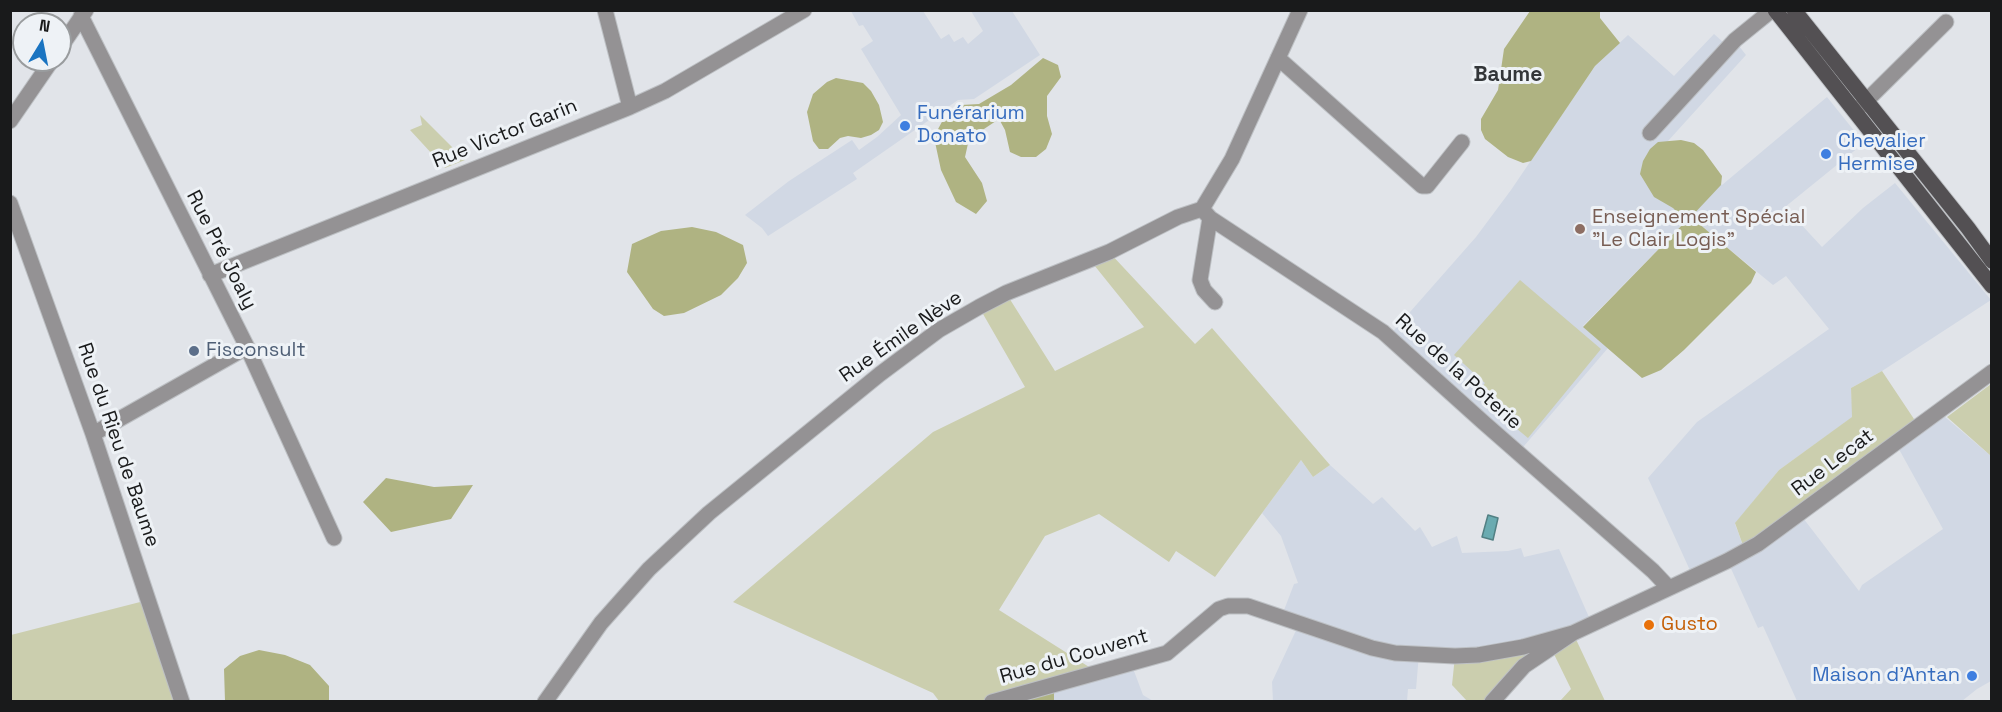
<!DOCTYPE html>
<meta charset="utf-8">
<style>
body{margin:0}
#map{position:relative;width:2002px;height:712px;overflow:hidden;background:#e1e4e9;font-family:"Space Grotesk",sans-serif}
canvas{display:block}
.frame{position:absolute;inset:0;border:12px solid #191a1b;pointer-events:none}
.north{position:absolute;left:12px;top:12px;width:60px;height:60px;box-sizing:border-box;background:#eef2f6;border:2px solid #999c9e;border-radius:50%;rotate:10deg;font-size:16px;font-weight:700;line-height:24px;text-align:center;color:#191a1b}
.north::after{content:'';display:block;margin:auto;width:21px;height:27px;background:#1a74c1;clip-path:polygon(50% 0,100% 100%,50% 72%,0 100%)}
</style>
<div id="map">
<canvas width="2002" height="712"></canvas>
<div class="frame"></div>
<div class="north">N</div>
</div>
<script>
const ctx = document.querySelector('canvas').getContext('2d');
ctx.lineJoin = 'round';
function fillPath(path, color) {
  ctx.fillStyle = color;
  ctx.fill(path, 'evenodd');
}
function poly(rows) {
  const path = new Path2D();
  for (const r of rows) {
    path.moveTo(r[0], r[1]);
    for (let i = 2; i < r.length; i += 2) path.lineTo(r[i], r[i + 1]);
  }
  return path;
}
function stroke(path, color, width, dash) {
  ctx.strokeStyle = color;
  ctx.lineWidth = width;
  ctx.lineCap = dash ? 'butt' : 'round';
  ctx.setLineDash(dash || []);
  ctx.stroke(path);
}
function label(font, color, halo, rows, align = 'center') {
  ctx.font = font + ' "Space Grotesk",sans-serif';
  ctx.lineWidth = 6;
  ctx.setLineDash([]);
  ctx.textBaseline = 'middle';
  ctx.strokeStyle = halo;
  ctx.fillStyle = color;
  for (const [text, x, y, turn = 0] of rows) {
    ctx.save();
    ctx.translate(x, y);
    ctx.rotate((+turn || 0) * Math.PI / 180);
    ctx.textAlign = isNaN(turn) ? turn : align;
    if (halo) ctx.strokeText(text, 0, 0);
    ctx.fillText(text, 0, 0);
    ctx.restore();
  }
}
const built = poly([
 [851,11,923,11,941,39,949,34,954,42,963,37,968,44,983,31,971,11,1012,11,1040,55,974,99,958,100,853,173,857,179,768,236,762,228,745,215,789,181,852,140,859,150,877,137,901,115,861,49,873,41,863,25,859,26],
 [1758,11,1763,11,1771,22,1739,46,1746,55,1668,141,1722,185,1827,97,1864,143,1785,207,1822,247,1863,208,1895,183,1991,300,1882,371,1851,388,1853,417,1779,470,1735,524,1745,551,1800,514,1859,591,1862,585,1943,529,1895,442,1938,411,1991,456,1991,681,1977,689,1962,701,1797,701,1763,626,1758,628,1728,562,1693,577,1648,478,1697,422,1829,329,1786,276,1773,285,1690,217,1583,326,1608,348,1518,453,1388,337,1476,237,1511,190,1595,66,1628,35,1674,76,1714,34,1723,42],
 [1301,460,1313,477,1330,465,1373,504,1382,497,1415,531,1420,527,1432,547,1457,536,1462,553,1508,551,1521,548,1524,557,1559,549,1592,624,1523,647,1419,654,1416,689,1408,689,1407,701,1273,701,1272,682,1299,624,1281,618,1294,584,1298,583,1281,536,1262,513],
 [1131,663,1143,695,1153,701,1054,701,1054,684]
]);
const green = poly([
 [420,115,465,160,445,168,410,130,422,125],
 [1109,252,1195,344,1212,328,1330,465,1313,477,1301,460,1215,577,1176,551,1169,562,1099,514,1045,536,999,610,1097,672,992,701,939,701,933,693,733,602,933,432,1025,387,979,307,1006,293,1055,371,1144,327,1090,260],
 [1520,280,1601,349,1528,438,1476,395,1485,383,1454,355],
 [1882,371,1918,425,1745,551,1735,523,1779,470,1852,417,1851,388],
 [1991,384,1991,456,1947,417],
 [148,600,182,702,11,702,11,635],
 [1573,633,1605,701,1560,701,1571,689,1551,648,1492,701,1467,701,1452,685,1455,656]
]);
const forest = poly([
 [1530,11,1600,11,1600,18,1620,43,1595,66,1531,161,1523,163,1508,157,1485,139,1481,130,1481,119,1498,90,1504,49],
 [1043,58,1058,65,1061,77,1047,96,1047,116,1052,134,1046,149,1036,157,1021,157,1010,152,1005,130,999,119,969,139,965,157,982,183,987,201,976,214,956,202,941,170,935,142,937,131,944,118,961,105,979,104,1011,85],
 [836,78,863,83,871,91,879,105,883,122,879,130,871,135,861,138,848,136,840,138,828,149,819,149,813,141,807,112,813,94,827,82],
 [1681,140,1694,143,1703,150,1722,176,1721,185,1691,217,1756,272,1751,283,1684,350,1661,370,1642,378,1583,327,1686,221,1673,208,1654,197,1640,174,1643,161,1650,149,1658,142],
 [692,227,716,232,743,245,747,263,738,278,721,295,684,313,664,316,653,309,627,272,632,244,661,231],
 [386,478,434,487,473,485,451,519,391,532,363,502],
 [259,650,285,655,310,665,329,686,329,701,225,701,224,669,240,656],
 [1054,684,1054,701,1019,701]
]);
const water = poly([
 [1488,515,1498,518,1493,540,1482,537,1488,515]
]);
const minor = poly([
 [605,10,630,107],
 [81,16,247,347,334,538],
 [60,48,86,10],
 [1278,58,1422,186,1427,186,1462,142],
 [1857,110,1946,22],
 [10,121,52,60],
 [1650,133,1735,40,1772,10],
 [10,203,93,434,182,702],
 [1202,209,1210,218,1383,332,1483,422,1653,571,1669,588],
 [1210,218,1200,280,1204,290,1215,302],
 [210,275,630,107,665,91,804,10],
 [93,434,247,347],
 [545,702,601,623,649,569,709,513,880,374,939,330,979,307,1006,293,1109,252,1178,217,1202,209,1232,159,1300,10],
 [992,702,1167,653,1219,609,1228,606,1248,606,1372,648,1395,653,1455,656,1478,655,1523,647,1573,633],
 [1492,702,1524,666,1573,633,1727,561,1758,544,1992,372]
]);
const major = poly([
 [1775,10,1992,286],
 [1794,10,1968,228,1992,261]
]);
const markers = [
 [905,126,6,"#3f7fe0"],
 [1826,154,6,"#3f7fe0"],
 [1580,229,6,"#8d6e63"],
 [194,351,6,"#5c6f8a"],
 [1649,625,6,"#e8710a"],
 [1972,676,6,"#3f7fe0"]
];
const shopNames = [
 ["Funérarium",917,114],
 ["Donato",917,137],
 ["Chevalier",1838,142],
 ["Hermise",1838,165],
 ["Maison d'Antan",1960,676,"right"]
];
const streetNames = [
 ["Rue Victor Garin",505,134,-22],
 ["Rue Pré Joaly",221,250,63],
 ["Rue Émile Nève",901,337,-35],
 ["Rue de la Poterie",1458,372,42],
 ["Rue du Rieu de Baume",118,445,71],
 ["Rue Lecat",1833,463,-37],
 ["Rue du Couvent",1074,657,-16]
];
const educationNames = [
 ["Enseignement Spécial",1592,218],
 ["\"Le Clair Logis\"",1592,241]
];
const serviceNames = [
 ["Fisconsult",206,351]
];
const foodNames = [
 ["Gusto",1661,625]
];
const neighbourhoodNames = [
 ["Baume",1508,75]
];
fillPath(built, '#d1d8e4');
fillPath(green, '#cbceae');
fillPath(forest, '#afb382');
fillPath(water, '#6aabb1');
stroke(water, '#528084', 1.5);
stroke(minor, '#bdc0c4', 17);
stroke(major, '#bdc0c4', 17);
stroke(minor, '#949294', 15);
stroke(major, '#535053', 15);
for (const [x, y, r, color] of markers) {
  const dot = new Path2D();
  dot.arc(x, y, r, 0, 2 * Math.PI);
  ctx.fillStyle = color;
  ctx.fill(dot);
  stroke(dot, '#eef2f6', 2);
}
label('20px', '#366cbe', '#eef2f6', shopNames, 'left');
label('20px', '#191a1b', '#eef2f6', streetNames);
label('20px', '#785e54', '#eef2f6', educationNames, 'left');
label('20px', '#4e5e75', '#eef2f6', serviceNames, 'left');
label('20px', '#c56008', '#eef2f6', foodNames, 'left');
label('bold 21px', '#333639', '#eef2f6', neighbourhoodNames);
</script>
